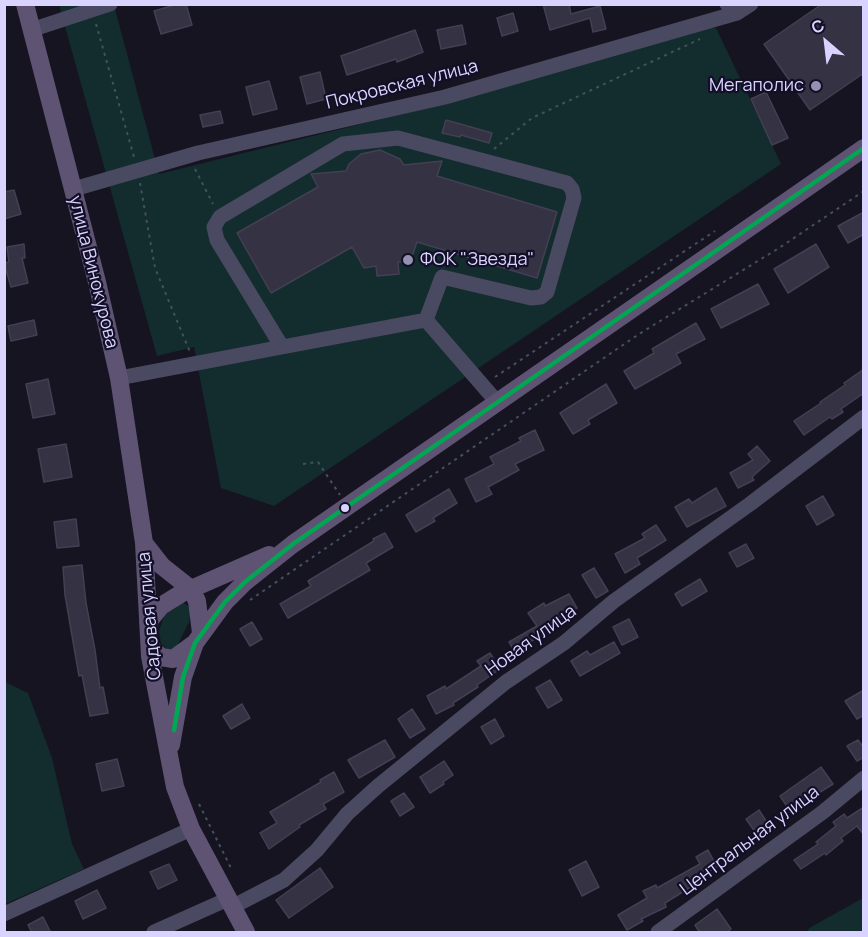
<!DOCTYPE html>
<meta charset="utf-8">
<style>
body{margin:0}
#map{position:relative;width:868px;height:937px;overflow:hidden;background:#161421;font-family:Manrope,sans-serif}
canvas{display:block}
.frame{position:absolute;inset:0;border:6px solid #d9d4ff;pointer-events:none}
.north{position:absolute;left:796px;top:12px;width:60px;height:60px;-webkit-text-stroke:4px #130f26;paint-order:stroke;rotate:332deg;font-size:16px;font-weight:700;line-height:24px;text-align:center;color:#d9d4ff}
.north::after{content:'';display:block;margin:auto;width:21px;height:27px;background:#d9d4ff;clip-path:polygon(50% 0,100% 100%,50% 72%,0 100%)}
</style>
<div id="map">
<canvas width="868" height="937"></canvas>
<div class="frame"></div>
<div class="north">С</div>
</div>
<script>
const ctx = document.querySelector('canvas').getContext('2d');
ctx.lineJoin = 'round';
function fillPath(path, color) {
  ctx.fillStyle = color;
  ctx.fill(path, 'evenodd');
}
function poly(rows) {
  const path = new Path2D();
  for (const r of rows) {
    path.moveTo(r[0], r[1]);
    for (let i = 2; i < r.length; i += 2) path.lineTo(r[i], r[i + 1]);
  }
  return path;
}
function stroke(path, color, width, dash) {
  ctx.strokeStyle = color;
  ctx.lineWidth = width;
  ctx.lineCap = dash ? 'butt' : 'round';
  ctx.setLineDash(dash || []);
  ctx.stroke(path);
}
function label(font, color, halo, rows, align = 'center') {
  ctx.font = font + ' Manrope,sans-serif';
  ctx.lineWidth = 4.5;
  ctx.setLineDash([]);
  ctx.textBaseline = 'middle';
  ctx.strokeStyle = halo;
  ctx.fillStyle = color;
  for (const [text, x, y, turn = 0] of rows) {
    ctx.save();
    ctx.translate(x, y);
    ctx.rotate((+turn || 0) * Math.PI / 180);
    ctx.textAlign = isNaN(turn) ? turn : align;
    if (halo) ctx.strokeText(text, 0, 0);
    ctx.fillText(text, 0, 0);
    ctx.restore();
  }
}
const green = poly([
 [59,5,114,5,159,174,446,103,708,28,716,28,781,164,274,506,221,488,194,347,157,356],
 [182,602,192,608,189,622,175,650,169,652,161,643,159,631,164,616,172,608],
 [5,682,28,693,52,758,72,844,84,869,5,904],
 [863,898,863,932,806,932,811,927]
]);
const building = poly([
 [178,4,186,4,192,25,161,34,154,11,178,4],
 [543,4,569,4,571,14,600,6,606,29,593,32,590,18,550,30,543,4],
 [822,4,864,4,864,73,810,110,764,44,822,4],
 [513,13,518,31,502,36,497,18,513,13],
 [462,25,466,44,441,49,437,30,462,25],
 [415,30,423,52,397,62,396,59,347,75,341,56,415,30],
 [320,72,326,99,307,104,300,77,320,72],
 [269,81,277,109,253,115,246,87,269,81],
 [766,92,788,138,772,145,751,99,766,92],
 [220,111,223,123,203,127,200,115,220,111],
 [446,120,492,133,489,143,461,135,460,137,442,133,446,120],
 [380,150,400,159,404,165,442,161,437,176,557,212,537,278,417,242,410,262,398,262,399,274,377,276,376,266,364,268,352,247,271,293,237,233,318,187,311,174,346,171,349,164,361,154,380,150],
 [14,190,21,214,4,219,4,192,14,190],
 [864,212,864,234,848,243,838,226,864,212],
 [24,244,25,258,22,258,28,283,11,287,4,263,9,262,7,247,24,244],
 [816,244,829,267,788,293,774,269,816,244],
 [758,284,769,304,721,328,711,309,758,284],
 [34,320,37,335,11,341,8,326,34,320],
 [696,323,705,339,676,354,681,363,635,389,624,371,654,353,652,349,696,323],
 [864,369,864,393,841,409,843,412,832,419,830,417,804,435,794,421,821,403,820,402,845,385,844,383,864,369],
 [48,379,55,414,33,418,26,384,48,379],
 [606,384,617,403,588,420,590,424,573,434,560,413,606,384],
 [535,430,544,450,515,464,519,470,488,487,492,494,476,502,465,479,494,464,490,457,521,441,519,438,535,430],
 [66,444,72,477,44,482,38,449,66,444],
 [757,446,770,461,752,477,754,480,738,488,730,473,753,460,748,454,757,446],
 [716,488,726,506,687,527,675,507,689,499,692,503,716,488],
 [449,489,457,503,433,518,435,521,416,532,406,515,449,489],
 [823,496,834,515,817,525,806,506,823,496],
 [76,519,79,546,57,548,54,522,76,519],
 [656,525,666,540,637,558,640,564,625,573,615,554,645,538,642,534,656,525],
 [385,533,393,547,366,563,370,570,288,618,280,604,311,586,308,581,374,541,373,539,385,533],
 [746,544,754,558,737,567,729,553,746,544],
 [82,565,86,603,95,650,100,688,103,687,108,713,90,716,82,675,79,676,65,595,63,567,82,565],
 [594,568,608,591,596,598,582,575,594,568],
 [700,579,707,591,682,606,675,594,700,579],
 [569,594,577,608,554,620,557,626,530,642,532,646,517,655,509,642,537,626,528,613,544,603,545,606,569,594],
 [629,619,638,637,622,645,613,627,629,619],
 [252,622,262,639,250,646,240,629,252,622],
 [614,642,620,653,580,676,571,661,587,651,590,655,614,642],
 [490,653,500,669,477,685,478,687,453,703,454,705,436,714,427,696,445,686,446,689,481,666,477,661,490,653],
 [550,680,562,700,548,708,536,688,550,680],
 [864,690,864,715,857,719,845,701,864,690],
 [242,704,250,718,231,729,223,716,242,704],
 [412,709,425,729,410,738,398,719,412,709],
 [495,719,504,736,491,744,481,727,495,719],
 [385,740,395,757,359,778,348,760,385,740],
 [858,740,864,748,864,757,857,761,847,746,858,740],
 [117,759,124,786,102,791,96,764,117,759],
 [444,761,453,775,443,782,444,784,430,793,420,777,444,761],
 [821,767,833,784,790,811,780,796,821,767],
 [334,772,344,792,323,804,326,809,299,825,300,827,269,849,260,833,277,823,270,812,321,782,320,780,334,772],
 [404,793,414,807,400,816,391,801,404,793],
 [864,807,864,835,857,826,841,838,843,841,826,855,825,853,801,869,794,860,818,844,816,842,836,826,833,822,844,814,847,818,864,807],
 [759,810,770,827,758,836,746,819,759,810],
 [708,850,717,867,704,875,705,878,665,903,666,907,641,919,643,921,627,930,618,915,647,898,643,891,656,885,657,888,700,864,696,857,708,850],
 [586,861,599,887,582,896,569,870,586,861],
 [169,864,177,880,158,889,150,872,169,864],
 [320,868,333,887,289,918,276,900,320,868],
 [97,890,106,908,83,919,75,901,97,890],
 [717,909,731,929,726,933,700,933,695,925,717,909],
 [43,917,51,933,32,933,28,925,43,917]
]);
const path = poly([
 [96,24,134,157],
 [494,149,532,118,700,39],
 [195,169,213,204],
 [140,183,155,268,190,352],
 [495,377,715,231],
 [303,464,318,462,340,495],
 [250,600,639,334,779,248,864,191],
 [199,804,231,868]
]);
const minor = poly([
 [727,4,737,13,751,4],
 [31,30,110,4],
 [74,189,198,153,445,97,737,13],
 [426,320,282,347,217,240,214,227,220,217,343,144,398,138,567,183,572,189,574,198,547,292,541,297,531,298,442,277,426,320,497,402],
 [119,378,282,347],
 [232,907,284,880,317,850,347,814,378,786,506,682,564,643,614,601,750,504,864,417],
 [4,914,191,829],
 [154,932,228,899],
 [658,932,823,812,864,778]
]);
const major = poly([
 [25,4,97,282,119,378,144,543,150,656,175,787,191,829,246,932],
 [144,543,162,566,191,589,197,601,201,633],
 [148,622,161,606,182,593,269,555],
 [150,647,161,657,173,659,195,643],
 [171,745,183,677,195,643,225,602,245,582,293,544,864,148]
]);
const bus1 = poly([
 [174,730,183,677,195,643,225,602,245,582,293,544,864,148]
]);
const markers = [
 [816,86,6,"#9591b1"],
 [408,260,6,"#9591b1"],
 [345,508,5,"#d9d4ff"]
];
const streetNames = [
 ["Покровская улица",402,85,-14],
 ["улица Винокурова",93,272,76],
 ["Садовая улица",150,616,-95],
 ["Новая улица",531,641,-36],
 ["Центральная улица",750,841,-37]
];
const poiNames = [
 ["Мегаполис",804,86],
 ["ФОК \"Звезда\"",420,260,"left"]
];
fillPath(green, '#132c2d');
fillPath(building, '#343243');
stroke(building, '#433f54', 1.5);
stroke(path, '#44505f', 2, [3, 4.5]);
stroke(minor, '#4a4962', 15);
stroke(major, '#5e5373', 18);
stroke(bus1, '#00a651', 4.5);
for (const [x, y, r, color] of markers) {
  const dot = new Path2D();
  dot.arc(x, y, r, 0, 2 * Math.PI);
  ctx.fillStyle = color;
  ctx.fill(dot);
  stroke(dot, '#130f26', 2);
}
label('18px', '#d9d4ff', '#130f26', streetNames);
label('18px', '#d9d4ff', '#130f26', poiNames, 'right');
</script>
